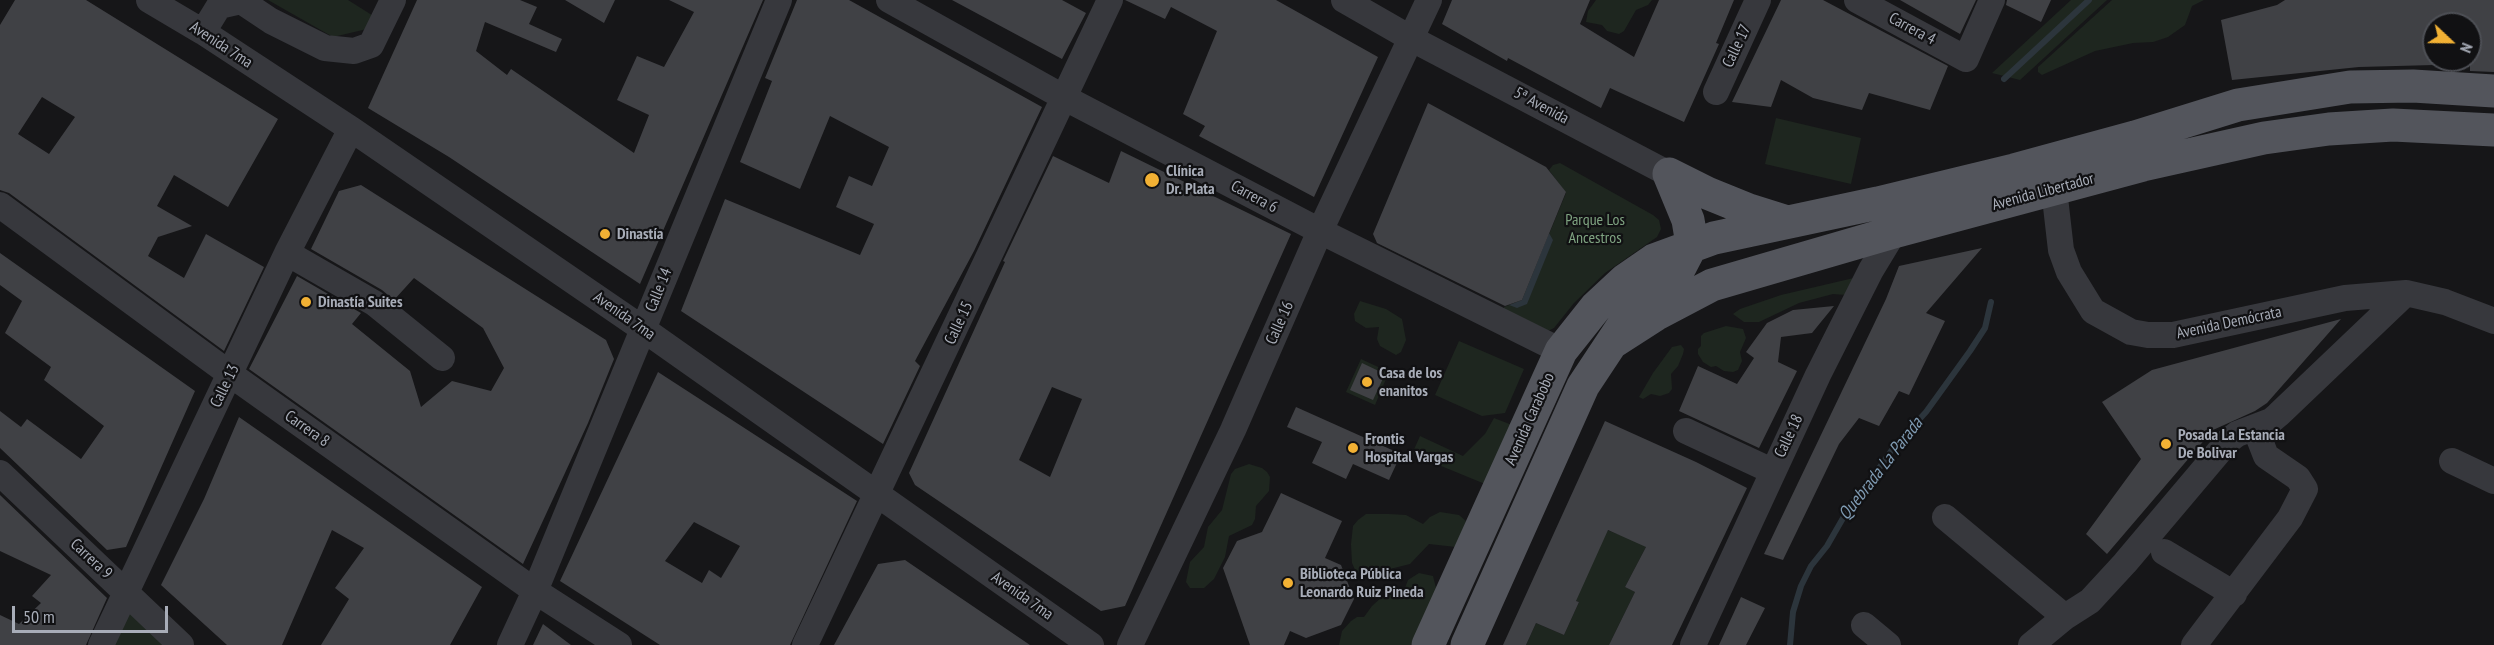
<!DOCTYPE html>
<meta charset="utf-8">
<style>
body{margin:0}
#map{position:relative;width:2494px;height:645px;overflow:hidden;background:#161618;font-family:"PT Sans Narrow",sans-serif}
canvas{display:block}
.north{position:absolute;left:2422px;top:12px;width:60px;height:60px;box-sizing:border-box;background:#111113;border:2px solid #4d4f55;border-radius:50%;rotate:112deg;font-size:16px;font-weight:700;line-height:24px;text-align:center;color:#a8adb8}
.north::after{content:'';display:block;margin:auto;width:21px;height:27px;background:#f2b134;clip-path:polygon(50% 0,100% 100%,50% 72%,0 100%)}
.scale{position:absolute;left:12px;top:606px;width:156px;height:27px;box-sizing:border-box;border:3px solid #a8adb8;border-top:0;padding-left:8px;font-size:18px;line-height:21px;white-space:nowrap;color:#a8adb8;-webkit-text-stroke:4px #111113;paint-order:stroke}
</style>
<div id="map">
<canvas width="2494" height="645"></canvas>
<div class="north">N</div>
<div class="scale">50 m</div>
</div>
<script>
const ctx = document.querySelector('canvas').getContext('2d');
ctx.lineJoin = 'round';
function fillPath(path, color) {
  ctx.fillStyle = color;
  ctx.fill(path, 'evenodd');
}
function poly(rows) {
  const path = new Path2D();
  for (const r of rows) {
    path.moveTo(r[0], r[1]);
    for (let i = 2; i < r.length; i += 2) path.lineTo(r[i], r[i + 1]);
  }
  return path;
}
function stroke(path, color, width, dash) {
  ctx.strokeStyle = color;
  ctx.lineWidth = width;
  ctx.lineCap = dash ? 'butt' : 'round';
  ctx.setLineDash(dash || []);
  ctx.stroke(path);
}
function label(font, color, halo, rows, align = 'center') {
  ctx.font = font + ' "PT Sans Narrow",sans-serif';
  ctx.lineWidth = 4.5;
  ctx.setLineDash([]);
  ctx.textBaseline = 'middle';
  ctx.strokeStyle = halo;
  ctx.fillStyle = color;
  for (const [text, x, y, turn = 0] of rows) {
    ctx.save();
    ctx.translate(x, y);
    ctx.rotate((+turn || 0) * Math.PI / 180);
    ctx.textAlign = isNaN(turn) ? turn : align;
    if (halo) ctx.strokeText(text, 0, 0);
    ctx.fillText(text, 0, 0);
    ctx.restore();
  }
}
const green = poly([
 [268,0,348,0,375,17,367,29,333,37],
 [1596,0,1652,0,1648,5,1636,10,1624,31,1619,34,1607,31,1602,25,1586,22,1588,11],
 [2071,0,2107,0,2020,80,1992,73],
 [2112,0,2204,0,2192,6,2185,25,2168,37,2153,42,2133,43,2095,51,2042,75,2038,72,2038,67],
 [1776,118,1861,138,1851,184,1765,164],
 [1560,163,1653,215,1659,220,1661,229,1657,237,1605,273,1574,303,1554,328,1548,331,1504,310,1504,307,1522,300,1566,193,1549,170,1553,165],
 [1858,277,1846,295,1833,294,1799,303,1759,322,1744,322,1733,314,1740,309,1781,295],
 [1360,301,1386,309,1402,319,1406,340,1401,352,1396,355,1380,346,1377,339,1379,327,1366,328,1355,321,1354,314],
 [1726,326,1743,329,1746,338,1740,352,1742,361,1738,370,1733,372,1724,371,1716,366,1711,367,1703,362,1698,354,1698,349,1701,346,1701,336,1704,333],
 [1459,341,1524,369,1505,413,1482,416,1435,395],
 [1681,345,1684,349,1683,354,1678,366,1671,374,1672,389,1669,393,1660,396,1651,394,1643,399,1639,397,1653,373,1672,347],
 [1361,359,1389,372,1375,405,1346,392],
 [1494,418,1512,425,1485,484,1412,454,1420,436,1463,456,1485,434],
 [1249,464,1262,468,1267,472,1270,477,1269,491,1256,506,1255,519,1252,525,1229,536,1225,557,1214,579,1204,588,1190,588,1186,582,1190,562,1204,547,1208,527,1222,510,1231,474,1235,469],
 [1440,512,1459,515,1466,521,1456,547,1429,544,1410,564,1382,571,1374,576,1356,572,1352,563,1351,544,1353,526,1358,520,1366,514,1389,514,1406,515,1423,524,1430,517],
 [1657,526,1625,587,1635,592,1609,645,1526,645,1536,623,1564,635,1579,602,1556,592,1607,530,1620,535],
 [1419,573,1433,576,1436,588,1428,619,1411,645,1339,645,1342,631,1351,621,1357,617,1364,617,1372,606,1383,596,1403,593,1408,580],
 [125,592,181,645,101,645]
]);
const water = poly([
 [1549,233,1553,240,1527,304,1517,308,1509,305,1522,300]
]);
const stream = poly([
 [2004,79,2089,0],
 [1790,645,1793,612,1801,586,1811,566,1827,546,1854,499,1870,481,1894,447,1926,412,1970,351,1985,328,1991,302]
]);
const building = poly([
 [15,0,86,0,278,119,228,207,174,175,157,206,192,226,158,237,148,256,184,278,206,234,264,267,224,351,9,193,0,190,0,25],
 [42,97,75,117,49,154,18,134],
 [417,0,520,0,537,7,529,24,562,39,556,52,485,22,476,51,507,75,511,69,634,153,649,115,617,100,637,56,664,67,694,12,669,0,763,0,640,284,449,157,368,108],
 [565,0,615,0,604,23],
 [797,0,849,0,1042,107,974,251,915,361,920,366,883,444,681,311,725,199,860,255,874,224,836,207,849,176,872,186,889,147,830,116,800,189,740,162,772,81,765,78],
 [952,0,1062,0,1086,13,1062,59],
 [1125,0,1276,0,1378,57,1314,197,1199,136,1205,126,1183,114,1217,31,1171,7,1165,19],
 [1452,0,1590,0,1580,24,1634,57,1659,0,1734,0,1716,43,1719,44,1684,122,1610,88,1601,108,1508,58,1507,61,1442,24],
 [1781,0,1823,0,1948,66,1930,110,1869,93,1862,110,1813,98,1781,80,1771,107,1732,102],
 [1900,0,1976,0,1960,34],
 [2007,0,2051,0,2041,22,2006,5],
 [2285,0,2494,0,2494,72,2470,71,2470,24,2434,24,2434,65,2359,67,2232,80,2221,20,2277,5],
 [1428,103,1546,167,1566,192,1522,300,1505,306,1377,243,1373,234],
 [1121,151,1291,234,1125,606,1101,611,915,485,909,473,1005,262,1003,261,1053,156,1109,183],
 [1052,387,1082,399,1050,477,1019,460],
 [361,185,606,340,614,359,588,423,523,564,249,369,297,276,361,313,352,324,410,371,421,407,452,381,491,391,504,368,483,328,414,278,394,300,382,290,311,249,339,191],
 [1982,248,1926,313,1945,321,1909,395,1899,391,1879,426,1859,418,1839,444,1783,560,1764,554,1886,299,1899,266],
 [0,253,195,391,126,547,107,550,0,448,0,411,21,427,27,419,81,459,104,426,44,380,51,367,5,333,22,301,0,285],
 [1834,306,1812,333,1781,337,1778,362,1797,371,1759,448,1679,411,1698,366,1737,384,1754,358,1746,352,1767,323,1793,310],
 [2341,319,2267,403,2255,411,2213,430,2107,554,2086,534,2141,459,2102,402,2152,370],
 [1362,363,1385,374,1373,400,1350,390],
 [658,372,857,501,790,645,660,645,560,581],
 [694,522,740,546,721,578,709,570,702,583,665,561],
 [1296,407,1401,454,1389,480,1353,464,1346,479,1312,463,1322,442,1287,427],
 [239,417,482,587,450,645,321,645,349,599,335,588,364,548,332,530,282,645,227,645,161,585,204,499],
 [1605,421,1696,462,1747,488,1672,645,1609,645,1635,592,1625,587,1646,547,1608,530,1576,601,1579,602,1564,635,1536,623,1526,645,1503,645],
 [1281,493,1342,521,1325,558,1341,565,1354,599,1341,625,1306,638,1290,631,1284,645,1250,645,1223,568,1237,541,1262,532],
 [0,495,107,598,86,645,0,645,0,615,19,624,41,603,32,596,51,575,0,551],
 [905,560,949,590,1030,645,834,645,878,564],
 [1741,597,1765,608,1746,645,1719,645],
 [543,624,571,645,533,645]
]);
const minor = poly([
 [149,0,203,32,351,129,643,329,1091,645],
 [889,0,1065,98,1320,231,1561,351],
 [1344,0,1412,39,1669,174],
 [1857,0,1966,59,1992,0],
 [203,32,219,6,241,1,271,21,325,48,354,51,371,45,393,0],
 [1716,92,1758,0],
 [2054,189,2061,250,2069,272,2093,311,2131,332,2148,335,2173,335,2345,298,2406,293,2445,302,2494,321],
 [0,205,230,374,535,591,619,645],
 [287,253,374,303,442,358],
 [1686,431,1772,471],
 [2452,461,2494,481],
 [0,473,181,645],
 [1945,517,2065,617],
 [2164,552,2234,594],
 [1864,625,1888,645],
 [101,645,287,253,351,129],
 [510,645,535,591,779,0],
 [805,645,1110,0],
 [1130,645,1233,430,1320,231,1429,0],
 [1693,645,1818,375,1871,270,1894,232],
 [2031,645,2065,617,2090,601,2125,563,2228,441,2237,434,2271,421,2278,415,2406,293],
 [2194,645,2290,518,2305,489,2298,478,2266,456,2259,438,2260,425]
]);
const major = poly([
 [1669,174,1707,193,1749,210,1784,221],
 [1613,342,1655,315,1712,285,1894,232,2143,165,2264,138,2329,129,2393,125,2494,130],
 [1428,645,1561,351,1596,307,1625,280,1654,260,1714,238,1878,203,2014,170,2135,137,2238,105,2350,87,2413,86,2494,91],
 [1467,645,1583,386,1640,300,1665,283,1680,267,1692,244,1688,220,1669,174]
]);
const markers = [
 [1152,180,8,"#f2b134"],
 [605,234,6,"#f2b134"],
 [306,302,6,"#f2b134"],
 [1367,382,6,"#f2b134"],
 [2166,444,6,"#f2b134"],
 [1353,448,6,"#f2b134"],
 [1288,583,6,"#f2b134"]
];
const streetNames = [
 ["Carrera 4",1912,29,28],
 ["Avenida 7ma",221,45,33],
 ["Calle 17",1737,46,-65],
 ["5ª Avenida",1541,106,28],
 ["Avenida Libertador",2043,192,-15],
 ["Carrera 6",1254,197,28],
 ["Calle 14",659,290,-68],
 ["Avenida 7ma",624,316,35],
 ["Calle 15",959,323,-65],
 ["Calle 16",1280,323,-66],
 ["Avenida Demócrata",2229,323,-12],
 ["Calle 13",225,386,-64],
 ["Avenida Carabobo",1530,419,-66],
 ["Carrera 8",307,429,35],
 ["Calle 18",1789,436,-65],
 ["Carrera 9",91,559,43],
 ["Avenida 7ma",1022,596,35]
];
const poiNames = [
 ["Clínica",1166,171],
 ["Dr. Plata",1166,189],
 ["Dinastía",617,234],
 ["Dinastía Suites",318,302],
 ["Casa de los",1379,373],
 ["enanitos",1379,391],
 ["Posada La Estancia",2178,435],
 ["De Bolivar",2178,453],
 ["Frontis",1365,439],
 ["Hospital Vargas",1365,457],
 ["Biblioteca Pública",1300,574],
 ["Leonardo Ruiz Pineda",1300,592]
];
const parkNames = [
 ["Parque Los",1595,220],
 ["Ancestros",1595,238]
];
const waterNames = [
 ["Quebrada La Parada",1881,469,-52]
];
fillPath(green, '#1e261f');
fillPath(water, '#2c353c');
stroke(stream, '#2c353c', 6);
fillPath(building, '#404145');
stroke(minor, '#37383d', 26);
stroke(major, '#53555c', 33);
for (const [x, y, r, color] of markers) {
  const dot = new Path2D();
  dot.arc(x, y, r, 0, 2 * Math.PI);
  ctx.fillStyle = color;
  ctx.fill(dot);
  stroke(dot, '#111113', 2);
}
label('16px', '#a8adb8', '#111113', streetNames);
label('bold 16px', '#a8adb8', '#111113', poiNames, 'left');
label('16px', '#7fa381', '#111113', parkNames);
label('italic 18px', '#7f9bb3', '#111113', waterNames);
</script>
